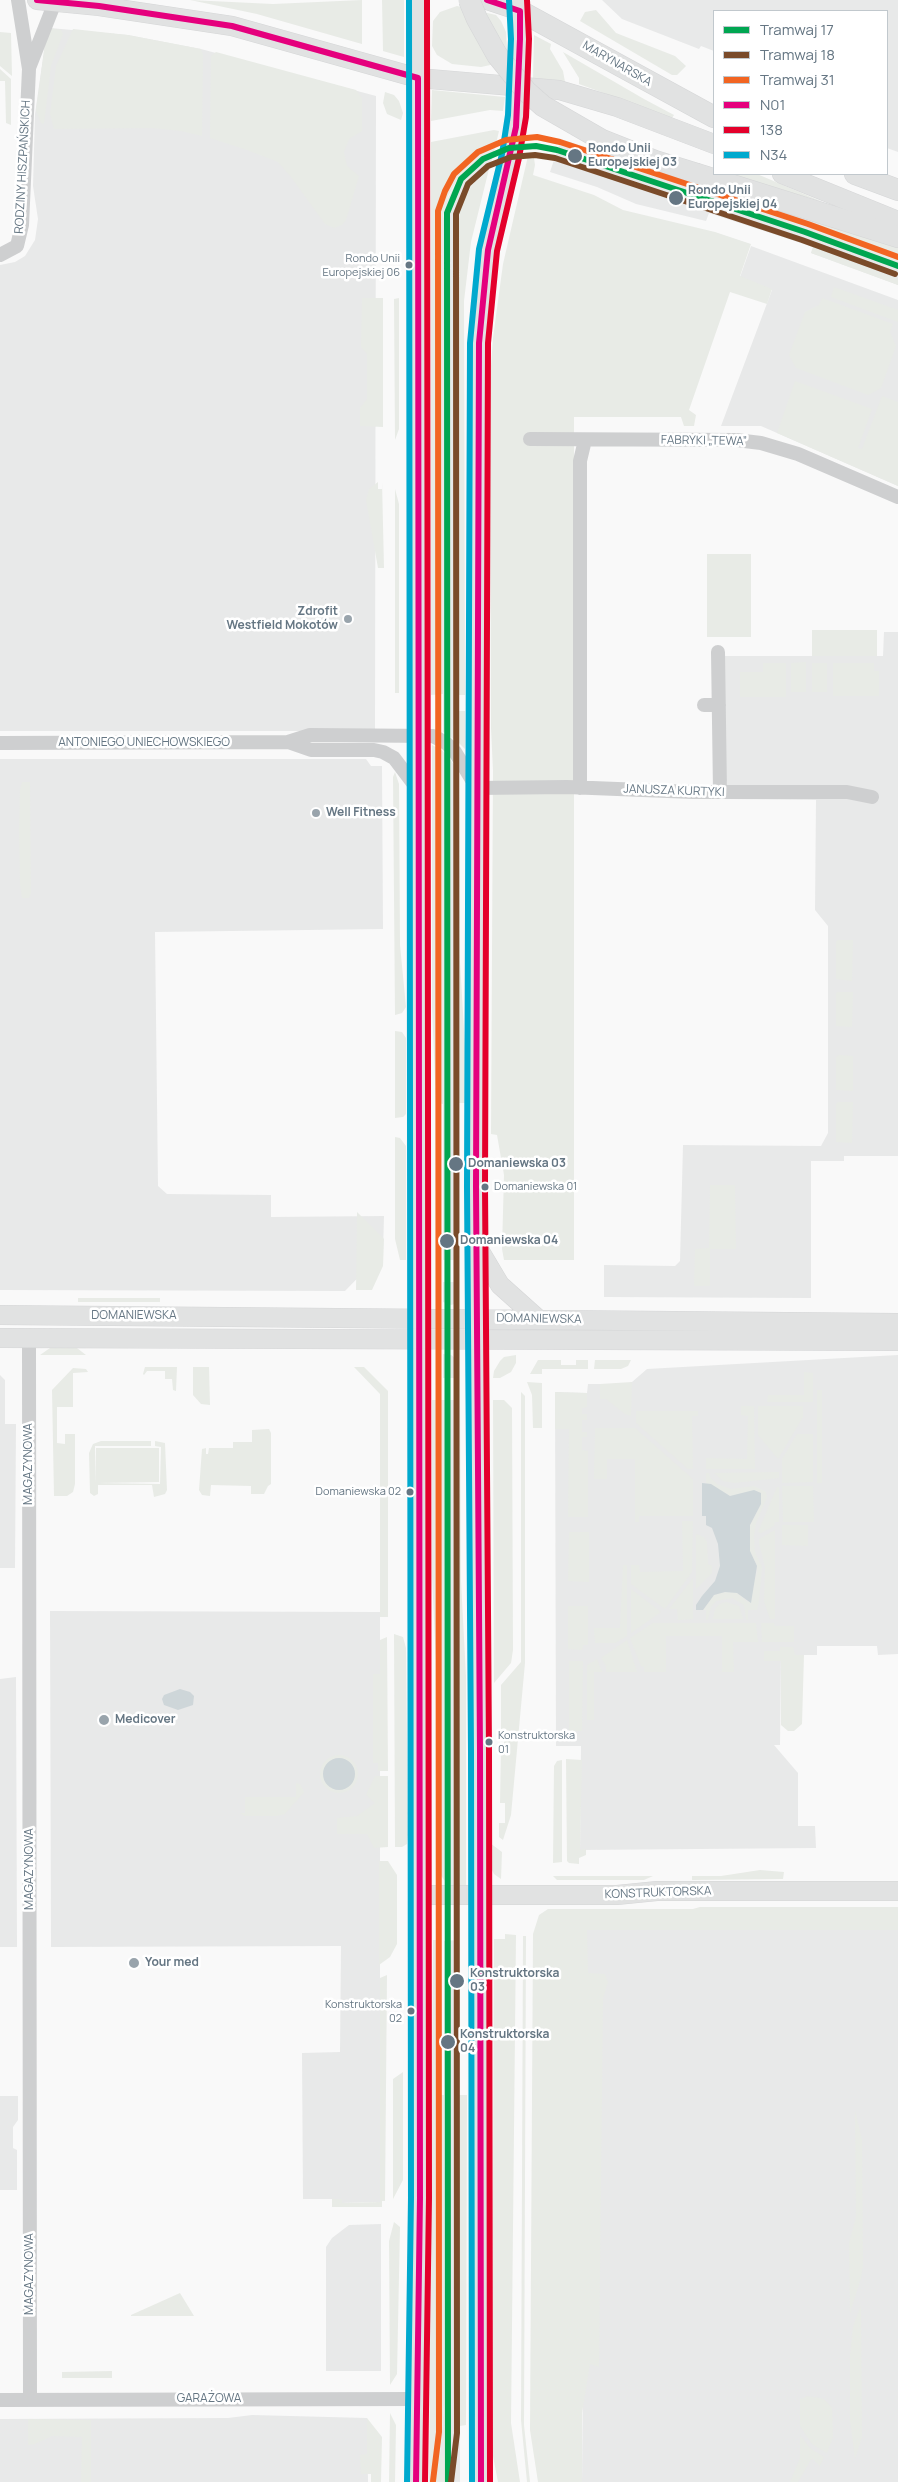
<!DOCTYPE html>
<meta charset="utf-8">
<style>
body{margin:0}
#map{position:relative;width:898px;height:2482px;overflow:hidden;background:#f9f9f9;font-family:Manrope,sans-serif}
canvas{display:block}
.legend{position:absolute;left:713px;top:10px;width:175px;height:165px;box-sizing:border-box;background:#fff;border:1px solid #c1c8cd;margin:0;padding:6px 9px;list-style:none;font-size:15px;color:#657683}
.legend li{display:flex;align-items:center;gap:10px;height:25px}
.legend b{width:25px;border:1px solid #c1c8cd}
</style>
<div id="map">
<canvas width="898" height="2482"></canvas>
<ul class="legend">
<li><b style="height:6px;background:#00a651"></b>Tramwaj 17</li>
<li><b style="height:6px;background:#7a4b2a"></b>Tramwaj 18</li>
<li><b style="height:6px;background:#f26522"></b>Tramwaj 31</li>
<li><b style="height:6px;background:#e5007d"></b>N01</li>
<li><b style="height:6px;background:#e4002b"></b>138</li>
<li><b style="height:6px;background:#00a9ce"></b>N34</li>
</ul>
</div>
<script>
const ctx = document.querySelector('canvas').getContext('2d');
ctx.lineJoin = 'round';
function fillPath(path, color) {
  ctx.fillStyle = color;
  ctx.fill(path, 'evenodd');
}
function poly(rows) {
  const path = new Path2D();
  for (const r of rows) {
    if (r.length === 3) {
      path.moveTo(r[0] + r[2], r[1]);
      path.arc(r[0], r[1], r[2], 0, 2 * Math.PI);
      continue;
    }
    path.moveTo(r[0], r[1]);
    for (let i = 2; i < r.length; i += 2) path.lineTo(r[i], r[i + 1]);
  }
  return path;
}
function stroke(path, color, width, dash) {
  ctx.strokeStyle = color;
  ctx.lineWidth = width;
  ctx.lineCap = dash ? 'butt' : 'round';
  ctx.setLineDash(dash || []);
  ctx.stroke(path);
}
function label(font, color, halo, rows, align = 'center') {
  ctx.font = font + ' Manrope,sans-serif';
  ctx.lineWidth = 5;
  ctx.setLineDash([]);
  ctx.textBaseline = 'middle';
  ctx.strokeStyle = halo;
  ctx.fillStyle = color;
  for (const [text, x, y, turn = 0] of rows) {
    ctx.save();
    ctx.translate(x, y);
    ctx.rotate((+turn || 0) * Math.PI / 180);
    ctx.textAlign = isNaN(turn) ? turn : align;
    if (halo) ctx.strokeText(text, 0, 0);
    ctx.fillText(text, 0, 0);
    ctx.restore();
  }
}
const built = poly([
 [602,0,898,0,898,152,887,148,887,11,714,11,714,51,701,46,699,49,622,19],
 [50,28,128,35,201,49,376,96,375,731,0,731,0,265,15,262,25,256,35,240,38,219,33,186,35,114,46,37],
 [561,139,898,248,898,285,811,253,813,247,764,231,709,213,706,221,636,204,597,187,550,172],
 [495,148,489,169,473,184,465,196,461,206,458,225,458,742,443,732,442,224,446,202,459,177,477,158],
 [751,246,898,300,898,486,761,426,721,426,772,290,740,277],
 [884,632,898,632,898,1156,844,1156,844,1161,811,1161,811,1298,604,1297,604,1265,675,1266,680,1261,683,1145,821,1146,828,1133,828,926,815,910,816,800,727,799,727,781,722,780,721,656,883,656],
 [443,751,457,768,459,776,459,1260,443,1260],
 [0,759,366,759,371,766,382,766,383,929,155,932,158,1186,167,1194,271,1195,271,1217,384,1216,383,1252,345,1291,0,1290],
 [443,1282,458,1282,458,1303,451,1305,443,1302],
 [443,1354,451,1355,458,1360,458,1378,443,1378],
 [898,1355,898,1654,878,1655,877,1646,817,1646,817,1655,781,1655,780,1745,774,1745,798,1773,798,1826,815,1826,816,1848,580,1850,581,1746,556,1746,555,1392,587,1393,588,1384,626,1384,632,1382,647,1369],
 [0,1375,5,1380,5,1424,16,1424,15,1568,0,1568],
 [444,1400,459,1400,460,1836,459,1886,455,1886,451,1885,444,1880],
 [50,1611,380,1612,380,2202,342,2203,341,2199,303,2199,302,2053,340,2052,341,1946,51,1947],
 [16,1677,17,1947,0,1947,0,1679],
 [587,1930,898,1930,898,2482,582,2482],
 [459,1940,460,2482,454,2482,454,2456,440,2455,444,2405,444,1941],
 [0,2096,18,2096,18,2120,13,2127,13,2148,17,2150,17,2190,0,2190],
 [381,2224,381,2371,326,2371,326,2247,332,2238,349,2225],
 [252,2415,367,2418,368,2482,0,2482,0,2419,228,2418]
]);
const green = poly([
 [190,0,273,4,362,0,362,44,257,14],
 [382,0,404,0,404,57,383,51],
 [457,6,496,15,501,21,506,32,507,49,505,55,495,64,481,67,452,64,437,55,432,46,433,21,440,12],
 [596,10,616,33,675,56,686,66,677,75,672,75,580,21,585,12],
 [50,28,61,30,63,34,51,66,44,124,41,123,36,110,46,36],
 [73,29,128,35,201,49,203,55,202,136,181,131,152,128,54,129,50,114,56,66],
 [0,32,11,33,12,76,0,66],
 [534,35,551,44,550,49,563,71,565,82,533,79],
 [216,52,356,90,362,98,362,131,349,139,344,152,347,166,359,176,346,220,342,225,334,228,325,224,291,177,278,162,247,150,210,138,211,56],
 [563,52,644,99,674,115,672,118,579,84,579,78],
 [0,69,11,79,11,125,6,123,5,81,0,81],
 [432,90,505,97,503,111,490,110,431,121],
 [385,92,394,95,399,101,403,113,401,120,387,114,383,103],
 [494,130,499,131,495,148,477,158,459,177,448,196,443,216,443,694,431,695,431,142],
 [528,156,534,158,535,165,533,175,594,195,623,210,715,232,751,244,740,276,772,289,767,304,730,292,689,410,696,415,694,426,684,426,681,417,574,417,574,1260,504,1260,502,1249,504,1175,497,1135,491,1134,493,771,491,728,490,380,493,338,503,264],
 [489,169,471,242,464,301,465,695,458,695,458,225,461,206,465,196,473,184],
 [728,174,757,174,823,202],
 [820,222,898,248,898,262,817,232],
 [813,247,898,279,898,285,811,253],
 [834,287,898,310,898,322,831,297],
 [362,298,383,298,383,427,360,426,360,408,367,399,367,354,361,347],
 [399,298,399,429,395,440,394,299],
 [822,298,893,324,890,332,896,346,881,388,868,395,796,368,789,355,805,312,819,305],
 [795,381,872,409,858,448,862,449,882,396,898,402,898,486,777,433],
 [382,481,384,568,378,568,366,500,369,489,378,482,378,489,382,489],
 [395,489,399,504,399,693,395,693],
 [707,554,751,554,751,637,707,637],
 [877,630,877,656,812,656,812,630],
 [806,662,806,692,791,692,791,663],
 [763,663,786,663,786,697,740,697,740,672,763,672],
 [812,663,827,663,827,692,812,692],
 [833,663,874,663,874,671,879,671,879,696,833,696],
 [458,711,465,711,465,749,458,742],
 [432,745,443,751,443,1104,436,1103,432,1007],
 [395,772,399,784,400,945,406,1007,402,1013,395,1015,393,777],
 [459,776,460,962,465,1046,466,1103,459,1103],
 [22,782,30,782,31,893,29,898,22,898,20,884,19,830,20,789],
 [838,940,853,940,852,981,836,979,836,942],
 [838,992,853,992,852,1027,836,1026,836,993],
 [395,1031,402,1032,406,1038,406,1114,403,1117,395,1118],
 [839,1055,853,1056,853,1091,836,1090,836,1057],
 [838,1102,853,1102,852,1143,836,1142,836,1104],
 [395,1137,400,1138,406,1146,406,1260,400,1260,395,1239],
 [710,1185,735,1185,736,1249,710,1249,710,1286,694,1286,695,1249,709,1248],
 [357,1212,384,1239,383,1266,372,1290,356,1290],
 [78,1298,160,1298,160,1302,78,1302],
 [50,1348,77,1348,86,1355,40,1355],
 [516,1355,516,1363,511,1372,500,1378,493,1378,494,1371,500,1361,504,1357],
 [538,1360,561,1360,561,1365,576,1365,576,1360,588,1360,588,1369,542,1369,542,1374,530,1374],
 [595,1360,631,1360,628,1366,621,1369,594,1369],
 [145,1367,177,1367,176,1391,173,1390,172,1379,165,1379,165,1371,147,1371,144,1375,143,1374],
 [193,1367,209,1367,210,1405,201,1404,193,1395],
 [354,1367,364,1367,388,1391,388,1617,380,1617,380,1394],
 [73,1368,86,1369,88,1372,73,1373,73,1407,57,1407,57,1443,65,1444,65,1434,75,1434,75,1484,73,1492,67,1496,54,1496,52,1390],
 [804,1372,813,1373,813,1402,767,1402,768,1395,804,1395],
 [527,1382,542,1383,542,1428,533,1428,532,1395],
 [632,1382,631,1416,625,1414,606,1399,600,1399,600,1384],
 [817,1390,822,1390,822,1483,817,1483],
 [521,1392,525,1396,525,1663,511,1815,503,1840,499,1837,499,1823,505,1823,505,1803,500,1803,501,1747,504,1747,504,1736,501,1736,501,1685,521,1662],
 [555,1392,587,1393,587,1407,582,1408,582,1414,587,1414,587,1420,582,1420,582,1432,587,1432,587,1437,582,1437,582,1450,588,1451,588,1517,568,1517,569,1429,555,1429],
 [432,1400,444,1400,444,1880,439,1872,437,1856,437,1685,432,1576],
 [460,1400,461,1581,466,1676,466,1885,459,1886],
 [493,1400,504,1400,512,1408,513,1650,511,1663,494,1683],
 [741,1406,754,1406,755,1469,706,1469,706,1458,747,1459,748,1416,741,1415],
 [758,1406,803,1406,803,1417,778,1459,758,1435],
 [636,1411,698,1411,698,1416,692,1416,693,1469,688,1469,636,1423],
 [595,1428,635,1428,693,1479,693,1516,639,1516,639,1522,635,1522,635,1459,607,1459,607,1479,594,1479],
 [269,1429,271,1433,271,1484,268,1486,264,1494,251,1494,251,1486,211,1485,210,1496,202,1495,199,1490,202,1449,206,1448,206,1454,208,1454,209,1448,233,1448,233,1442,252,1442,252,1430],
 [797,1434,813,1434,813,1482,782,1483,782,1459],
 [101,1441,151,1441,151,1446,95,1446,95,1483,96,1448,159,1448,159,1482,98,1483,160,1484,161,1447,155,1446,155,1441,165,1443,167,1490,165,1494,154,1497,152,1485,98,1485,98,1494,94,1496,90,1493,89,1453,93,1444],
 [779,1472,779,1478,734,1483,723,1481,714,1473],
 [706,1473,709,1473,710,1477,717,1484,731,1489,754,1486,766,1492,767,1497,756,1523,754,1536,755,1552,762,1567,759,1602,757,1610,748,1610,748,1620,746,1619,744,1605,732,1598,716,1601,711,1607,708,1619,706,1620,706,1610,703,1610,714,1595,725,1592,737,1593,748,1602,757,1572,757,1566,750,1551,750,1525,761,1504,761,1493,747,1492,730,1496,706,1483],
 [782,1486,813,1486,814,1522,783,1522],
 [777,1487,779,1487,779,1522,775,1522,774,1526,761,1533,758,1532],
 [682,1521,693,1521,692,1572,665,1609,631,1584,631,1565,639,1565,640,1572,683,1571],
 [782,1525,808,1525,808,1546,782,1545],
 [775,1530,775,1619,770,1619,764,1601,765,1567,759,1543,759,1539],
 [569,1532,589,1532,589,1582,568,1581],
 [696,1534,704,1537,707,1542,708,1564,712,1566,712,1573,696,1589],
 [623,1565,627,1565,627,1636,615,1643,595,1643,594,1628,620,1628],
 [693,1578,693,1619,678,1620,677,1609,669,1609],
 [631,1589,661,1612,631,1633],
 [726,1602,739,1606,743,1619,713,1619,715,1609,719,1604],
 [568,1606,588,1606,588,1645,583,1645,582,1650,568,1649],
 [653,1623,756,1623,758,1642,733,1642,734,1672,722,1672,722,1636,666,1636,666,1672,644,1672,644,1667,641,1666,630,1638],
 [761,1623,774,1623,775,1626,794,1626,794,1642,762,1642],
 [394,1634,403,1637,406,1648,408,1835,407,1844,402,1847,395,1847],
 [387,1637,388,1771,378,1771,378,1763,373,1763,373,1674,380,1674,380,1640],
 [627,1640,637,1672,606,1672,606,1666,601,1658],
 [780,1647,793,1647,795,1655,804,1655,802,1724,794,1731,788,1731,781,1725,781,1661,764,1661,764,1651,780,1651],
 [597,1659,602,1672,594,1672,594,1720,587,1720,587,1665],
 [569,1661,583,1661,582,1731,569,1731],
 [339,1774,19],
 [566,1759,582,1760,580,1850,586,1849,586,1855,579,1858,579,1864,569,1863,567,1861],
 [562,1760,562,1862,553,1863,554,1766,557,1761],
 [375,1776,388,1776,388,1847,374,1848,367,1834,337,1834,337,1818,357,1816,375,1803,366,1795],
 [296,1783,300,1784,304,1792,285,1814,277,1816,245,1816,240,1813,245,1813,245,1797,296,1797],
 [490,1843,502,1852,501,1879,494,1874,490,1866],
 [379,1861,388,1861,397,1875,397,1944,390,1957,379,1965],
 [760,1870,784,1872,783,1879,692,1880,692,1876,721,1876],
 [553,1876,653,1876,644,1880,557,1880],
 [700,1907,898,1907,898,1930,587,1930,588,1973,605,1974,608,1982,603,1999,599,2367,590,2364,582,2413,582,2482,538,2482,530,2430,533,1934,539,1915,548,1909,693,1909],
 [505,1934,516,1935,511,2423,520,2482,498,2482,492,2451,494,1939,505,1939],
 [523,1936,526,1936,524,2425,530,2482,527,2482,521,2420],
 [433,1940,436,1940,436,2095,444,2095,444,2405,440,2455,454,2455,454,2482,429,2482],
 [387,1975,385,2201,382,2201,382,2207,332,2207,332,2199,342,2199,342,2203,380,2202,380,1978],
 [403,2072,403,2180,393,2199,393,2079],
 [459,2095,467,2095,466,2425,460,2426],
 [855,2110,862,2140,863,2266,861,2278,850,2313,849,2243,856,2217],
 [394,2222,400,2227,397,2374,390,2385,389,2241],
 [180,2293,194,2316,131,2316,131,2315],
 [861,2305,862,2437,855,2459,850,2420,850,2356,853,2327],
 [112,2371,112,2378,62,2378,62,2372],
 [808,2396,824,2399,832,2408,833,2437,827,2453,812,2444,800,2426,800,2399],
 [390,2413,396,2425,395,2482,389,2482],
 [367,2418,382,2437,381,2482,371,2482,371,2474,361,2474,360,2455,367,2454],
 [28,2419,91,2420,91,2482,81,2482,82,2437,52,2436,35,2444,28,2445],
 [800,2435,811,2449,824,2457,820,2466,812,2458,798,2482,790,2482,800,2458]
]);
const water = poly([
 [702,1483,711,1484,730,1496,754,1490,761,1493,761,1504,750,1525,750,1551,757,1566,751,1603,737,1593,725,1592,714,1595,703,1610,696,1610,696,1605,702,1596,715,1581,720,1566,718,1544,712,1528,706,1525,706,1516,702,1516],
 [180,1689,190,1692,194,1696,193,1705,178,1710,164,1705,162,1699,164,1695],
 [339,1774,16]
]);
const street = poly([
 [29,68,55,2],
 [0,255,17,246,22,225,29,69,18,0],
 [530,439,736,440,761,443,798,454,898,497],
 [718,652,720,792],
 [704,705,719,705],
 [288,742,310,735,433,736,446,743,455,752,477,788,567,787,693,792,847,792,872,797],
 [0,743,288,742,311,750,374,750,383,752,394,758,419,791],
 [580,788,580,461,585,440],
 [29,1338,30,2400],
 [0,2400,418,2399]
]);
const secondary = poly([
 [37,0,99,6,232,26,418,78,559,90,617,107,714,144],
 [782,174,898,221],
 [478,1248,500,1285,538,1319],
 [0,1315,898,1323],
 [0,1338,898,1341],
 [418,1895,617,1895,657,1891,898,1891],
 [416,2482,420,2197,418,1856,418,0],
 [481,2482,480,1752,476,1186,479,343,488,250,516,127,520,39,520,11,487,0]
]);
const primary = poly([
 [518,0,520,11,714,117],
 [697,174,898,237],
 [855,174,898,190]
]);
const primaryBridge = poly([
 [469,0,477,19,497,55,526,91,543,106,602,140,655,161,697,174]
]);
const bus1 = poly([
 [37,0,99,6,232,26,418,78,420,2197,416,2482],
 [481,2482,480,1752,476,1186,479,343,488,250,516,127,520,39,520,11,487,0]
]);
const bus2 = poly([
 [425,2482,429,2197,427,0],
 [490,2482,489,1752,485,1186,488,343,497,251,519,158,526,117,529,39,527,0]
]);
const bus3 = poly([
 [407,2482,411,2197,409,0],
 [472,2482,471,1752,467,1186,470,343,479,249,502,154,508,115,511,39,509,0]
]);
const tram1 = poly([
 [448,2482,447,213,461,179,483,159,509,148,536,146,557,150,805,232,898,266]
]);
const tram2 = poly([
 [451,2482,457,2433,456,214,468,184,488,166,511,157,535,155,555,158,802,240,895,274]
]);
const tram3 = poly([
 [433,2481,439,2432,438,211,445,191,454,174,478,152,506,140,537,137,560,142,808,224,898,257]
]);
const markers = [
 [575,156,8,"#657683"],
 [676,198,8,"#657683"],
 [409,265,4.5,"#657683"],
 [348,619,5,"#99a4ac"],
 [316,813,5,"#99a4ac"],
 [456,1164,8,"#657683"],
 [485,1187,4.5,"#657683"],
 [447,1241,8,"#657683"],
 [410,1492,4.5,"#657683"],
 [104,1720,6,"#99a4ac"],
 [489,1742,4.5,"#657683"],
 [134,1963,6,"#99a4ac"],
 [457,1981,8,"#657683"],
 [411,2011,4.5,"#657683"],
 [448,2042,8,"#657683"]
];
const busNames = [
 ["Rondo Unii",400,259],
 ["Europejskiej 06",400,273],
 ["Domaniewska 01",494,1187,"left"],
 ["Domaniewska 02",401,1492],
 ["Konstruktorska",498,1736,"left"],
 ["01",498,1750,"left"],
 ["Konstruktorska",402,2005],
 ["02",402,2019]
];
const streetNames = [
 ["MARYNARSKA",617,64,30],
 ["RODZINY HISZPAŃSKICH",23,167,-87],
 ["FABRYKI „TEWA”",704,441,1],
 ["ANTONIEGO UNIECHOWSKIEGO",144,743],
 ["JANUSZA KURTYKI",674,791,2],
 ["DOMANIEWSKA",134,1316],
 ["DOMANIEWSKA",539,1319,1],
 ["MAGAZYNOWA",29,1464,-90],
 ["MAGAZYNOWA",30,1869,-90],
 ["KONSTRUKTORSKA",658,1893,-2],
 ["MAGAZYNOWA",30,2274,-90],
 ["GARAŻOWA",209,2399]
];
const stopNames = [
 ["Rondo Unii",588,149],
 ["Europejskiej 03",588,163],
 ["Rondo Unii",688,191],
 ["Europejskiej 04",688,205],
 ["Domaniewska 03",468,1164],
 ["Domaniewska 04",460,1241],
 ["Konstruktorska",470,1974],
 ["03",470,1988],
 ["Konstruktorska",460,2035],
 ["04",460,2049]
];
const poiNames = [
 ["Zdrofit",338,612,"right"],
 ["Westfield Mokotów",338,626,"right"],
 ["Well Fitness",326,813],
 ["Medicover",115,1720],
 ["Your med",145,1963]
];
fillPath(built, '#e8e9e9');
fillPath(green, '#e8ebe6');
fillPath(water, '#ced6d9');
stroke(secondary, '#d5d6d7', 20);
stroke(primary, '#d5d6d7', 22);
stroke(street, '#cecfd0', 14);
stroke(secondary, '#e1e2e2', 19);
stroke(primary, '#e1e2e2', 21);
stroke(primaryBridge, '#d5d6d7', 22, []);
stroke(primaryBridge, '#e1e2e2', 21);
stroke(bus1, '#e5007d', 6);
stroke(bus2, '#e4002b', 6);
stroke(bus3, '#00a9ce', 6);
stroke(tram1, '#00a651', 6);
stroke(tram2, '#7a4b2a', 6);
stroke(tram3, '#f26522', 6);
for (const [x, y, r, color] of markers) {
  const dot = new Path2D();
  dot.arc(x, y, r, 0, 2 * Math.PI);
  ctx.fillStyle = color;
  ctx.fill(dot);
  stroke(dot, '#fff', 2);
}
label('11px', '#657683', '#fff', busNames, 'right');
label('12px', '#657683', '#fff', streetNames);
label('bold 12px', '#657683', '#fff', stopNames, 'left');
label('bold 12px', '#657683', '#fff', poiNames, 'left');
</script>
